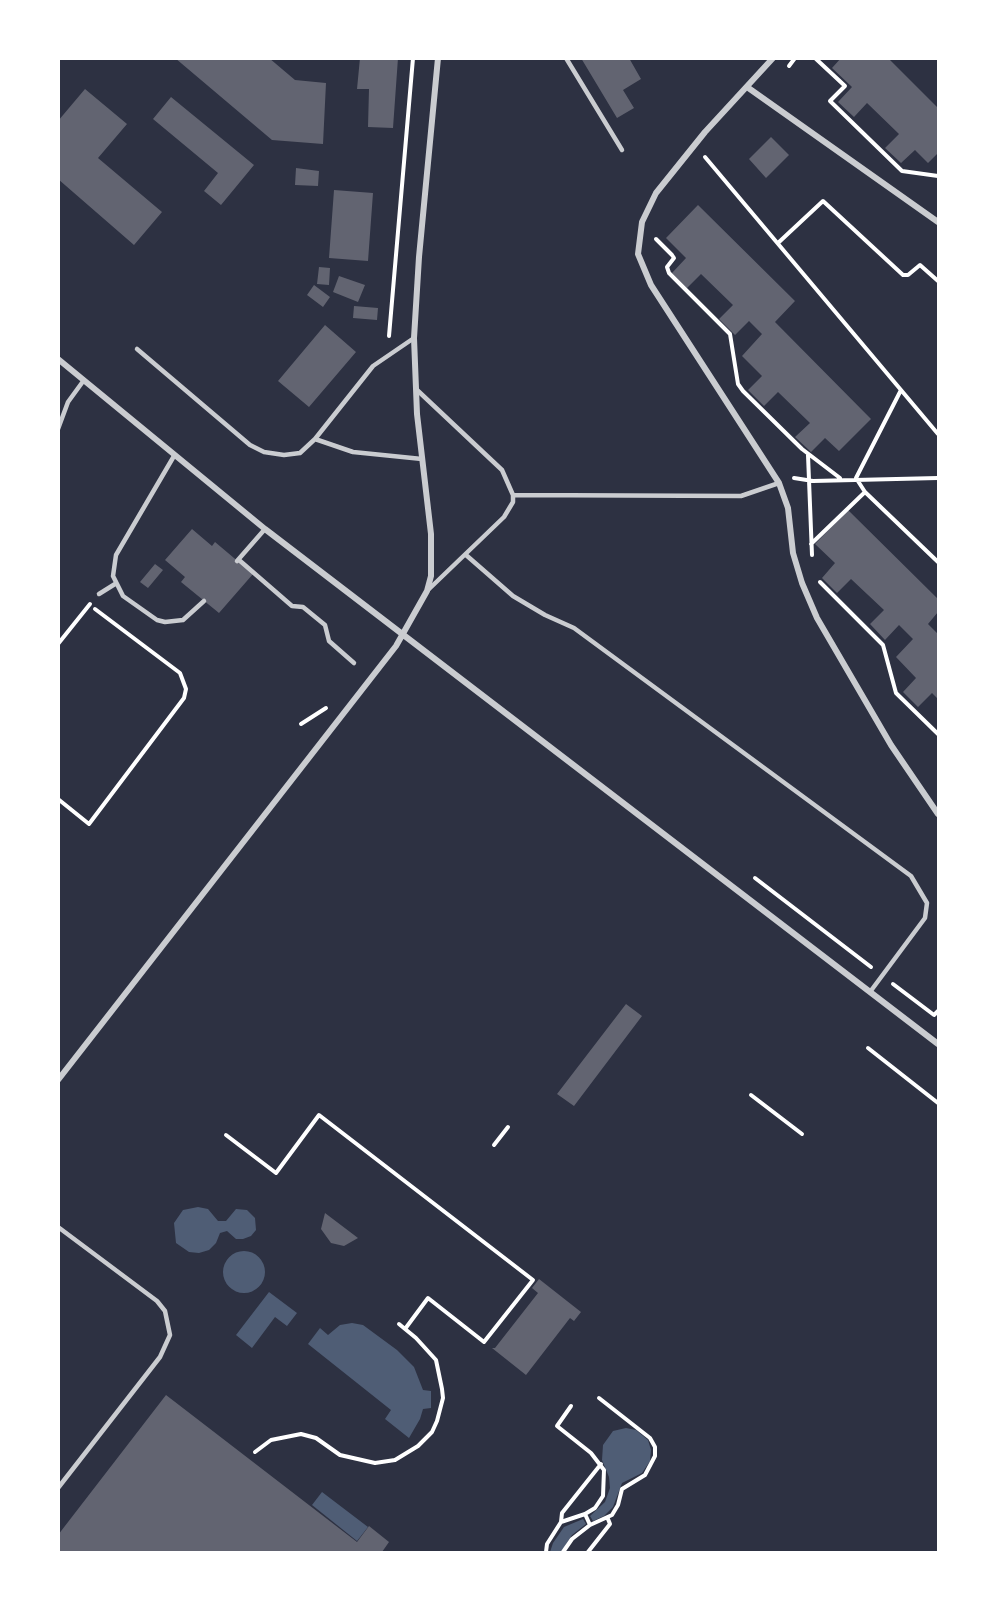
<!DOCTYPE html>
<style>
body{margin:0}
#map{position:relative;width:997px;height:1611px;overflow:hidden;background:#2d3142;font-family:Montserrat,sans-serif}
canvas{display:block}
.frame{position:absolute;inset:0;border:60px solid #fff;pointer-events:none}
</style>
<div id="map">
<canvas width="997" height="1611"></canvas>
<div class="frame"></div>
</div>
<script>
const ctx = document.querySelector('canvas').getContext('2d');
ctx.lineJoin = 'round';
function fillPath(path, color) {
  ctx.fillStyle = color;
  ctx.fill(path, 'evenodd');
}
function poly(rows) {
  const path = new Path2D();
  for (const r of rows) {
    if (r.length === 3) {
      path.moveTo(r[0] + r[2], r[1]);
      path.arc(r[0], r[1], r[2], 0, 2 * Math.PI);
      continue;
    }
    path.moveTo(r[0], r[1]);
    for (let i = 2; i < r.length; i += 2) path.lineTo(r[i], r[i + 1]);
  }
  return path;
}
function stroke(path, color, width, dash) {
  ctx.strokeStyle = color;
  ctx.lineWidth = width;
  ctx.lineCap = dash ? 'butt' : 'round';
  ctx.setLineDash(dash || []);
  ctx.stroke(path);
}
const water = poly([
 [198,1207,208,1209,218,1221,226,1221,236,1209,247,1210,255,1218,256,1230,251,1236,243,1239,236,1239,227,1231,220,1233,216,1243,209,1250,199,1253,189,1252,176,1243,174,1223,183,1210],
 [244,1272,21],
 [269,1292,297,1313,287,1326,275,1317,252,1348,236,1335],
 [352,1323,363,1325,397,1350,414,1367,423,1390,431,1391,431,1408,423,1409,420,1419,409,1438,385,1419,391,1410,308,1344,320,1328,328,1335,340,1325],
 [626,1428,636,1430,648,1440,651,1450,650,1461,642,1473,622,1483,613,1507,604,1516,593,1521,590,1516,605,1502,610,1488,609,1477,602,1460,603,1445,613,1431],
 [322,1492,368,1527,357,1541,312,1505],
 [583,1519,586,1524,572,1535,561,1552,550,1552,553,1543,564,1527]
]);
const building = poly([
 [175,58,269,58,295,80,326,83,323,144,272,140],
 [360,58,398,58,393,128,368,127,369,89,357,89],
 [581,58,629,58,641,79,623,90,634,108,617,118],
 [841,58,888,58,938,108,938,153,928,163,915,150,901,163,885,148,899,134,867,103,854,117,838,102,852,87,832,68],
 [85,89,127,124,98,158,162,212,134,245,58,179,58,121],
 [171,97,254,165,221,205,204,191,218,173,153,119],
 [771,137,789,155,766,178,749,159],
 [296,168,319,171,318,186,295,185],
 [334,190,373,193,368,261,329,258],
 [698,205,795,301,775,322,871,419,839,451,825,438,811,452,795,437,810,423,778,392,764,406,748,390,762,376,742,356,762,334,749,321,735,335,719,319,733,305,701,274,687,288,672,273,686,258,666,238],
 [319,267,330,268,329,285,317,284],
 [339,276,365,285,358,302,333,292],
 [314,285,330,297,323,307,307,295],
 [354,306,378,308,377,320,353,318],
 [325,325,356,352,309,407,278,381],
 [848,510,938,599,938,612,928,624,938,634,938,699,932,693,918,707,903,692,916,678,896,657,913,639,899,625,885,640,870,624,884,610,851,579,837,593,822,578,835,563,815,544],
 [192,529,212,546,215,542,253,574,219,613,181,582,185,577,165,560],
 [155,564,163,570,148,588,140,582],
 [626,1004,642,1016,574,1106,557,1094],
 [325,1213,358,1238,344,1246,331,1243,321,1229],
 [539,1279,581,1312,574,1321,570,1318,526,1375,492,1348,495,1348,538,1293,532,1288],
 [166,1395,357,1542,369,1526,389,1542,382,1552,58,1552,58,1535]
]);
const path = poly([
 [815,58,845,86,830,101,902,171,938,176],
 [789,66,795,58],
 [705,157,938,434],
 [656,239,672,255,674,258,667,267,669,273,730,334,738,384,743,391,802,449,840,478],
 [778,243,823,201,903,275,908,275,920,265,938,281],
 [389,336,413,58],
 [808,455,812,555],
 [794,478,813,481,938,478],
 [865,492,856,478,901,390],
 [811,544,865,492,938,562],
 [820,582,883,645,896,693,938,734],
 [58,644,90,604],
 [301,724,326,708],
 [58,799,89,824,184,698,186,689,180,673,95,609],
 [755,878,871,967],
 [893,984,934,1015,938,1011],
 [868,1048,938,1103],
 [751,1095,802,1134],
 [226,1135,276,1173,319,1115,533,1280,484,1342,428,1298,405,1329],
 [494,1145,508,1127],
 [571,1406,557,1426,591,1453,604,1470,603,1496,595,1508,585,1514,590,1525,612,1515,618,1505,622,1489,645,1475,655,1456,655,1447,650,1438,599,1398],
 [255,1452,271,1440,301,1434,316,1438,340,1455,375,1463,395,1460,418,1446,432,1432,437,1421,443,1398,442,1389,436,1360,416,1338,399,1324],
 [585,1514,561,1522,562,1513,601,1464],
 [546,1552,547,1544,561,1522],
 [563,1552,572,1539,590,1525],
 [588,1552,610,1524,608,1519]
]);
const service = poly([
 [566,58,622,150],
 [137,349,250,445,264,452,284,455,300,453,315,439,373,366,414,338],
 [416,389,502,470,513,495,513,502,504,517,428,590],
 [58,429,68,402,84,380],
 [315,439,353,452,422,459],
 [174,456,116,555,113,576,123,596,157,620,165,622,183,620,204,601],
 [513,495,741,496,779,483],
 [466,555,513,596,545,615,574,628,911,876,927,903,925,918,870,992],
 [239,560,292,606,303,607,325,625,329,641,354,663],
 [237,561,265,529],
 [99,594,115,584],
 [58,1227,157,1301,165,1311,170,1335,160,1357,58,1488]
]);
const minor = poly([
 [773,58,705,132,656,193,642,222,638,254,651,285,779,483,788,508,793,553,802,583,817,618,891,745,938,814],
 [747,87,938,222],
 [58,359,265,529,938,1044],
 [58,1080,396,646,427,591,431,576,431,534,417,414,414,338,419,257,438,58]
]);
fillPath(water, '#4f5d75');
fillPath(building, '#626471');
stroke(path, '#fff', 4);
stroke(service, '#caccd0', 4.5);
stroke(minor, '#caccd0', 6);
</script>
